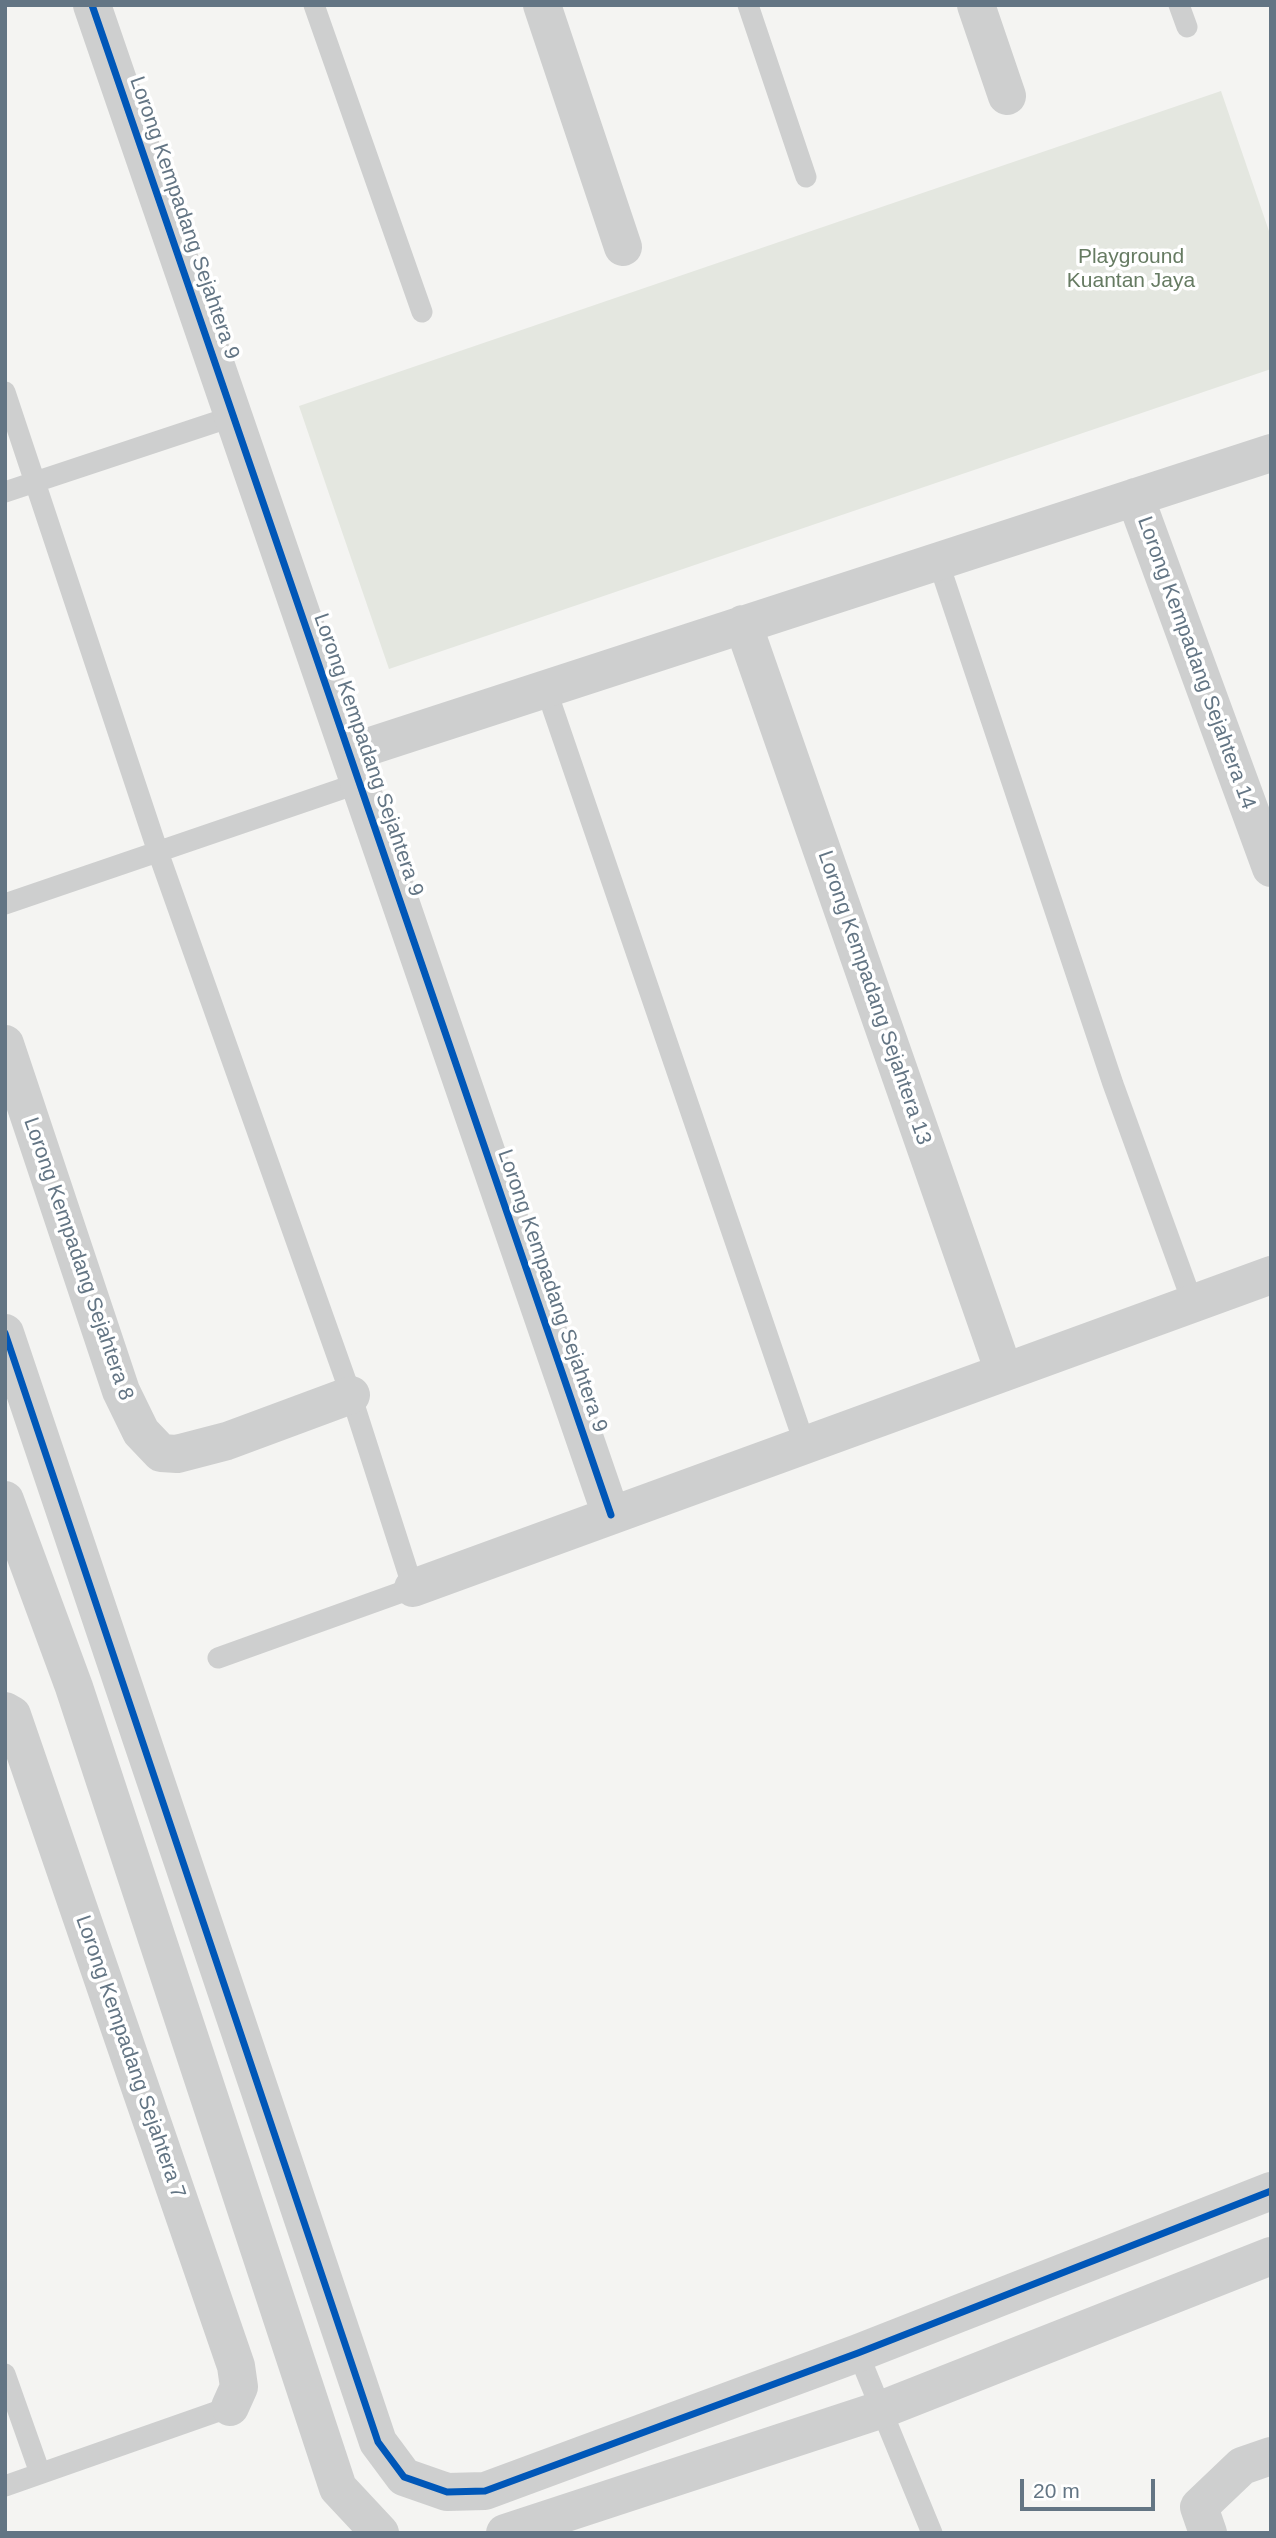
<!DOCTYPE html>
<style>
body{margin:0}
#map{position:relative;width:1276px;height:2538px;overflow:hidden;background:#f4f4f2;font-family:Arial,sans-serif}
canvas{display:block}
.frame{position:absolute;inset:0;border:7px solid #637584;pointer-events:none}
.scale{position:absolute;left:1020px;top:2479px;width:135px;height:32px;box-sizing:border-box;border:4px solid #637584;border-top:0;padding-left:9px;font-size:21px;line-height:24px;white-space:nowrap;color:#637584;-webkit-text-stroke:5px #fff;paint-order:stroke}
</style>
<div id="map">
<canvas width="1276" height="2538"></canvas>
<div class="frame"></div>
<div class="scale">20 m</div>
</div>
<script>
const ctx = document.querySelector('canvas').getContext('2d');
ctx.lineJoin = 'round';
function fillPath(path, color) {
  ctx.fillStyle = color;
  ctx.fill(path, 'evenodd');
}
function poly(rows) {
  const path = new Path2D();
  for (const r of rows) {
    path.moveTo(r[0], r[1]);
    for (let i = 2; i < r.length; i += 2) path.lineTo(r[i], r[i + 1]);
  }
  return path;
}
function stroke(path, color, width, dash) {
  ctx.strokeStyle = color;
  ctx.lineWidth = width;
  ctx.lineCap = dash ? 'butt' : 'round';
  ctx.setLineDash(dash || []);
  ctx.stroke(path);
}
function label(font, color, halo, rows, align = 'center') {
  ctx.font = font + ' Arial,sans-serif';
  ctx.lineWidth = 7;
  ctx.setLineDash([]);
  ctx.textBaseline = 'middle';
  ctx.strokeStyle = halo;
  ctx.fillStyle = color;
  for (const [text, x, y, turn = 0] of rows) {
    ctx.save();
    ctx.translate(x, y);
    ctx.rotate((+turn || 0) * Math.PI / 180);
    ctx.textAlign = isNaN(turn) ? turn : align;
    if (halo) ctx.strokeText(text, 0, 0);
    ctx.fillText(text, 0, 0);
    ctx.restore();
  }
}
const green = poly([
 [1221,91,1271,237,1271,369,389,669,299,406]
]);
const lane = poly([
 [314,5,422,312],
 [748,5,806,177],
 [1179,5,1187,27],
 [5,392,158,852,351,1395,413,1588,218,1658],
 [5,492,234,416],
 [938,561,1113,1084,1193,1304],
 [546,689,805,1445],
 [5,904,359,783],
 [858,2353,932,2533],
 [5,2374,40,2473],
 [5,2486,230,2407]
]);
const street = poly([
 [92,5,611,1515],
 [542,5,623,247],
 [976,5,1007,96],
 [1135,497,1271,868],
 [743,624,1004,1372],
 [349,753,1271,453],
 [5,1044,121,1391,141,1432,161,1453,177,1454,227,1441,351,1395],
 [5,1333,378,2442,404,2477,447,2492,485,2491,858,2353,1271,2191],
 [5,1500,74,1687,338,2488,380,2533],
 [413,1588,1271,1275],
 [5,1711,12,1715,236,2366,239,2387,230,2407],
 [505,2533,883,2409,1271,2256],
 [1208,2533,1199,2507,1242,2466,1271,2456]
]);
const cycleway = poly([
 [92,5,611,1515],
 [5,1333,378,2442,404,2477,447,2492,485,2491,858,2353,1271,2191]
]);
const streetNames = [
 ["Lorong Kempadang Sejahtera 9",184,218,71],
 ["Lorong Kempadang Sejahtera 14",1196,663,70],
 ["Lorong Kempadang Sejahtera 9",368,755,71],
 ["Lorong Kempadang Sejahtera 13",874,998,71],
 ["Lorong Kempadang Sejahtera 8",78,1259,71],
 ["Lorong Kempadang Sejahtera 9",552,1291,71],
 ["Lorong Kempadang Sejahtera 7",130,2057,71]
];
const parkNames = [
 ["Playground",1131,257],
 ["Kuantan Jaya",1131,281]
];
fillPath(green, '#e4e7e0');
stroke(lane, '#cecfcf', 21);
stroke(street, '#cecfcf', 38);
stroke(cycleway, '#0057b8', 7);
label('21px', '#637584', '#fff', streetNames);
label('21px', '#667b62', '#fff', parkNames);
</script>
